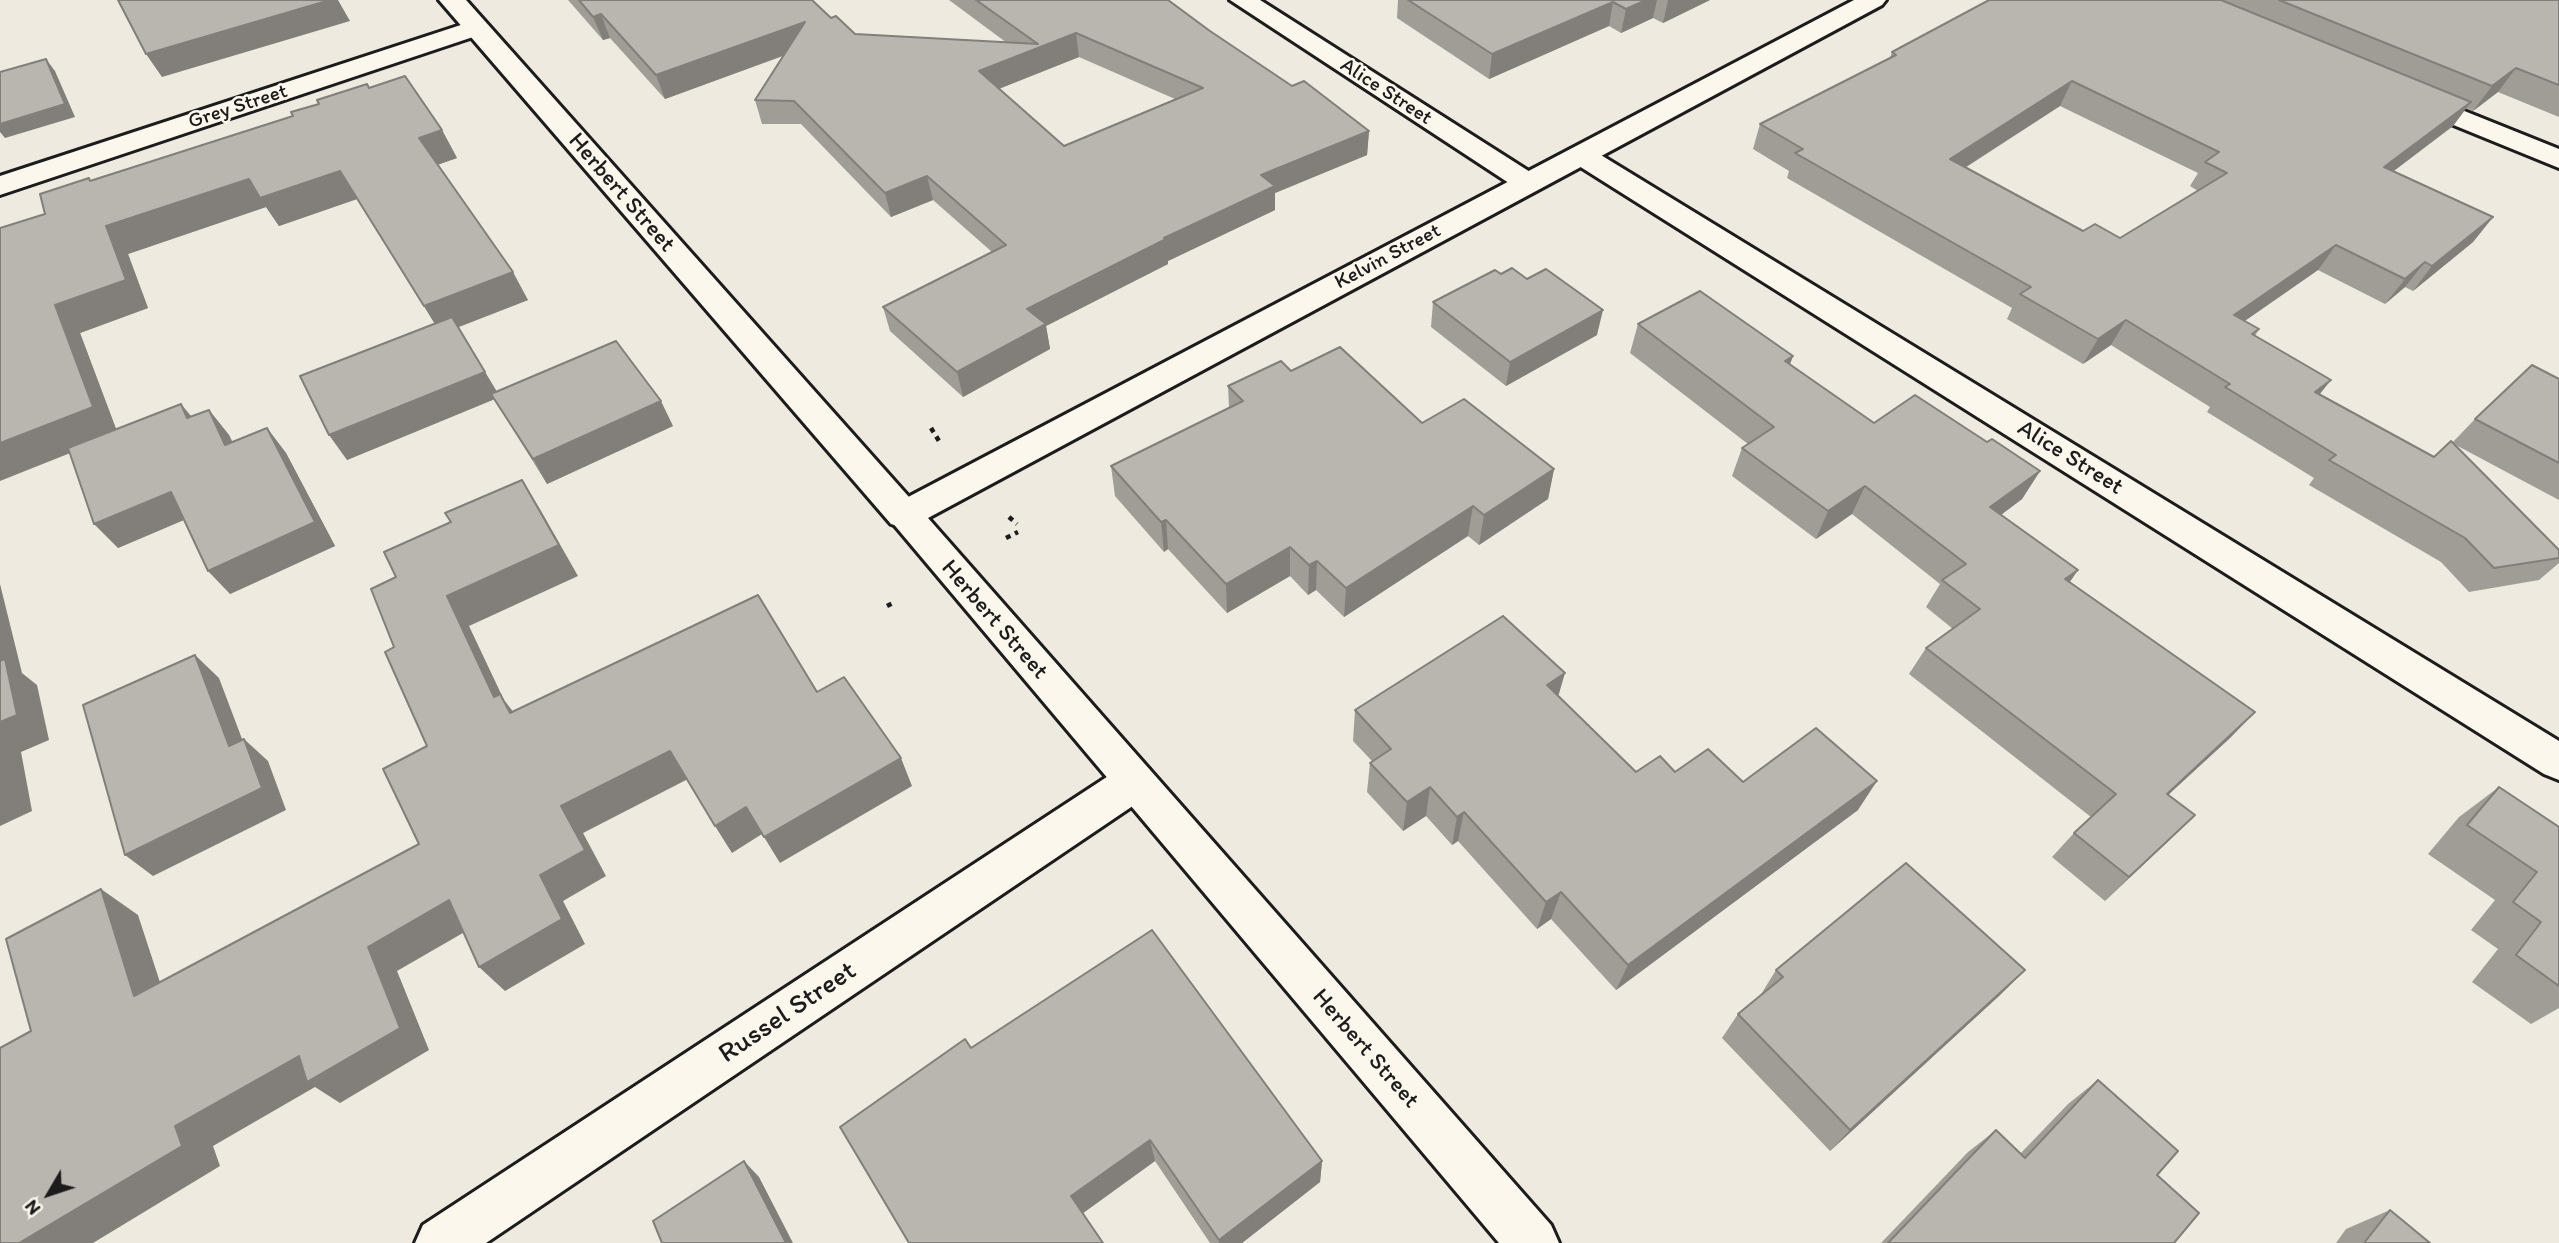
<!DOCTYPE html>
<style>
body{margin:0}
#map{position:relative;width:2559px;height:1243px;overflow:hidden;background:#eeeadf;font-family:Itim,sans-serif}
canvas{display:block}
.north{position:absolute;left:14px;top:1159px;width:70px;height:70px;-webkit-text-stroke:5px #fbf7ec;paint-order:stroke;rotate:231deg;font-size:19px;font-weight:700;line-height:28px;text-align:center;color:#1c1c1c}
.north::after{content:'';display:block;margin:auto;width:24px;height:32px;background:#1c1c1c;clip-path:polygon(50% 0,100% 100%,50% 72%,0 100%)}
</style>
<div id="map">
<canvas width="2559" height="1243"></canvas>
<div class="north">N</div>
</div>
<script>
const ctx = document.querySelector('canvas').getContext('2d');
ctx.lineJoin = 'round';
function poly(rows) {
  const path = new Path2D();
  for (const r of rows) {
    path.moveTo(r[0], r[1]);
    for (let i = 2; i < r.length; i += 2) path.lineTo(r[i], r[i + 1]);
  }
  return path;
}
function stroke(path, color, width, dash) {
  ctx.strokeStyle = color;
  ctx.lineWidth = width;
  ctx.lineCap = dash ? 'butt' : 'round';
  ctx.setLineDash(dash || []);
  ctx.stroke(path);
}
function fillPath(path, color) {
  ctx.fillStyle = color;
  ctx.fill(path, 'evenodd');
}
function label(font, color, halo, rows, align = 'center') {
  ctx.font = font + ' Itim,sans-serif';
  ctx.lineWidth = 5;
  ctx.setLineDash([]);
  ctx.textBaseline = 'middle';
  ctx.strokeStyle = halo;
  ctx.fillStyle = color;
  for (const [text, x, y, turn = 0] of rows) {
    ctx.save();
    ctx.translate(x, y);
    ctx.rotate((+turn || 0) * Math.PI / 180);
    ctx.textAlign = isNaN(turn) ? turn : align;
    if (halo) ctx.strokeText(text, 0, 0);
    ctx.fillText(text, 0, 0);
    ctx.restore();
  }
}
const path = poly([
 [931,428,939,441],
 [1009,517,1017,524],
 [1006,538,1018,532],
 [887,606,893,603]
]);
const minor = poly([
 [1230,0,1260,0,1538,177,1543,183,1538,189,1528,192,1518,189,1230,0],
 [476,20,485,23,489,28,485,33,0,195,0,176,476,20],
 [2412,90,2559,149,2559,168,2402,104,2398,98,2402,92,2412,90],
 [1581,146,1591,149,2559,741,2559,780,2544,774,1571,161,1567,155,1571,149,1581,146],
 [1134,764,1149,769,1155,782,1149,795,486,1243,415,1243,423,1225,1119,769,1134,764]
]);
const tertiary = poly([
 [439,0,466,0,917,506,922,515,917,524,904,528,891,524,439,0]
]);
const secondary = poly([
 [1854,0,1886,0,1882,5,928,518,1551,1225,1559,1243,1499,1243,886,515,891,506,1854,0]
]);
const wall = poly([
 [568,0,812,0,831,18,855,34,1007,43,949,0,1168,0,1210,31,1292,86,1369,131,1367,155,1275,193,1275,210,1168,261,1168,264,1046,326,1050,349,963,397,890,331,883,307,992,252,933,200,891,217,801,124,762,124,755,100,783,56,665,99,610,38,603,40],
 [1079,57,1175,99,1064,146,999,89],
 [1398,0,1710,0,1663,23,1653,18,1621,33,1609,26,1489,79,1397,18],
 [1989,0,2559,0,2559,117,2498,92,2473,111,2466,108,2453,126,2394,171,2493,217,2473,242,2413,291,2405,287,2385,304,2318,270,2245,321,2259,329,2255,336,2320,394,2434,457,2452,443,2475,419,2559,379,2559,500,2452,443,2559,550,2559,563,2539,580,2469,592,2441,562,2309,485,2314,478,2207,412,2210,407,2111,345,2083,364,2007,319,2012,308,1787,178,1789,171,1753,149,1760,124,1890,58,1892,52],
 [2060,106,2198,173,2190,186,2198,191,2120,238,2083,231,1965,168],
 [369,88,442,130,457,158,437,165,528,300,458,327,497,392,673,426,547,484,494,399,347,460,435,324,357,199,279,226,266,207,128,254,148,308,80,333,116,429,191,417,209,410,229,435,232,442,267,428,286,453,335,546,230,594,184,520,118,548,45,214,89,178,91,181,293,116],
 [1501,274,1527,279,1597,335,1506,386,1431,327,1433,302],
 [1638,324,1793,356,1790,364,1874,423,1987,442,2040,471,2022,499,2001,515,2070,582,2255,712,2230,738,2168,795,2170,839,2105,901,2052,857,2074,833,2091,817,1909,674,1926,648,1953,629,1926,607,1940,584,1852,514,1816,539,1732,476,1742,448,1748,444,1630,353],
 [1291,371,1422,423,1554,469,1548,499,1479,545,1468,536,1344,617,1316,590,1308,595,1290,576,1227,613,1168,549,1164,552,1115,496,1111,466,1229,408,1228,386],
 [1558,696,1636,772,1675,772,1743,782,1858,810,1616,990,1551,919,1537,929,1458,841,1452,845,1426,816,1403,831,1367,792,1370,763,1372,761,1353,741,1355,710],
 [2499,787,2559,827,2559,1008,2531,1024,2472,982,2498,949,2471,930,2495,900,2428,854,2459,817],
 [1776,970,2025,970,2000,995,1830,1151,1722,1038,1738,1014,1760,996],
 [971,1048,1322,1161,1320,1182,1242,1243,1210,1243,1155,1161,1083,1213],
 [2098,1080,2157,1175,2174,1243,1881,1243,1968,1152,1996,1130,2020,1154,2068,1104],
 [2390,1210,2430,1243,2336,1243,2346,1229]
]);
const shadedWall = poly([
 [330,0,338,0,350,21,162,77,146,54],
 [1646,0,1657,0,1653,18,1621,33,1626,9],
 [1668,0,1710,0,1663,23],
 [1613,2,1609,26,1489,79,1492,54],
 [601,14,610,38,603,40,593,17],
 [805,22,812,45,665,99,656,75],
 [1076,33,1079,57,983,95,979,71],
 [46,59,55,71,75,117,5,138,0,132,0,124],
 [2516,68,2498,92,2473,111,2492,86],
 [2072,81,2060,106,1939,184,1950,159],
 [2471,102,2453,126,2367,191,2384,167],
 [442,130,457,158,434,166,419,138],
 [1369,131,1367,155,1275,193,1275,210,1168,261,1168,264,1046,326,1050,349,963,397,957,372,1027,309,1261,175],
 [340,171,357,199,279,226,266,207,128,254,148,308,80,333,118,434,0,481,0,443,55,305,106,226,249,179],
 [927,176,933,200,891,217,885,193],
 [2493,217,2473,242,2413,291,2432,266],
 [2336,245,2318,270,2217,340,2234,315],
 [2425,262,2405,287,2385,304,2405,279],
 [513,272,528,300,441,334,424,306],
 [1603,310,1597,335,1506,386,1510,362],
 [2126,320,2111,345,2083,364,2098,339],
 [1793,356,1782,385,1785,361],
 [485,372,500,397,347,460,329,435],
 [2331,380,2312,404,2315,392],
 [661,401,673,426,547,484,533,459],
 [181,404,201,428,187,418],
 [209,410,229,435,246,469,225,445],
 [267,428,286,453,335,546,230,594,208,571],
 [1554,469,1548,499,1479,545,1484,515],
 [2040,471,2022,499,1974,535,1990,507],
 [522,480,541,511,578,576,469,626,504,700,522,723,532,741,494,697,447,596],
 [1865,486,1852,514,1816,539,1828,511],
 [171,492,193,516,118,548,94,524],
 [1473,506,1468,536,1344,617,1346,588],
 [1166,520,1168,549,1164,552,1161,522],
 [1290,547,1290,576,1227,613,1226,584],
 [1317,561,1316,590,1308,595,1309,565],
 [2078,570,2059,598,2065,579],
 [0,584,22,673,37,685,49,740,21,752,32,811,0,826],
 [195,655,219,678,253,768,229,746],
 [1565,673,1556,704,1547,685],
 [2255,712,2230,738,2143,818,2167,794],
 [244,739,268,761,286,810,153,876,125,855],
 [670,751,688,779,583,833,606,876,563,901,585,944,505,991,479,967,540,875,561,806],
 [901,758,912,786,780,863,764,837],
 [1877,781,1858,810,1616,990,1628,965],
 [1430,787,1426,816,1403,831,1407,802],
 [746,807,762,834,732,853,715,826],
 [1464,812,1458,841,1452,845,1457,817],
 [2195,815,2170,839,2105,901,2129,877],
 [101,889,138,915,172,1019,134,996],
 [1561,892,1551,919,1537,929,1546,902],
 [449,900,475,926,397,971,429,1050,340,1103,315,1087,213,1146,220,1166,93,1243,19,1243,175,1126,368,947],
 [2025,970,2000,995,1830,1151,1850,1130],
 [1150,1140,1155,1161,1079,1216,1071,1196],
 [744,1161,759,1177,793,1243,786,1243],
 [1322,1161,1320,1182,1242,1243,1219,1243,1219,1240]
]);
const building = poly([
 [118,0,330,0,146,54,118,0],
 [579,0,812,0,831,18,836,16,855,34,1038,44,976,0,1168,0,1210,31,1292,86,1304,81,1369,131,1261,175,1275,186,1164,238,1166,239,1027,309,1046,324,957,372,883,307,1006,245,927,176,885,193,794,101,755,100,805,22,656,75,601,14,593,17,579,0],
 [1076,33,1203,88,1064,146,979,71,1076,33],
 [1408,0,1646,0,1626,9,1613,2,1492,54,1408,0],
 [1989,0,2221,0,2471,102,2384,167,2493,217,2432,266,2425,262,2405,279,2336,245,2234,315,2259,329,2252,334,2331,380,2315,392,2434,457,2451,441,2559,550,2559,558,2494,568,2465,538,2329,460,2336,455,2225,387,2230,384,2126,320,2098,339,2020,294,2031,287,1795,153,1803,149,1760,124,1896,55,1892,52,1989,0],
 [2072,81,2219,152,2205,162,2227,173,2120,238,2095,224,2083,231,1950,159,2072,81],
 [2279,0,2559,0,2559,85,2516,68,2492,86,2279,0],
 [46,59,65,104,0,124,0,72,46,59],
 [405,76,442,130,419,138,513,272,424,306,340,171,260,198,249,179,106,226,126,280,55,305,93,407,0,443,0,228,45,214,40,194,89,178,90,181,293,116,291,112,319,104,317,100,367,84,369,88,405,76],
 [1512,268,1527,279,1546,269,1603,310,1510,362,1433,302,1495,270,1501,274,1512,268],
 [1700,291,1793,356,1785,361,1874,423,1915,395,1987,442,1992,439,2040,471,1990,507,2078,570,2065,579,2255,712,2167,794,2195,815,2129,877,2074,833,2116,794,1926,648,1980,609,1942,580,1966,564,1865,486,1828,511,1742,448,1774,427,1638,324,1700,291],
 [452,317,485,372,329,435,300,376,452,317],
 [616,341,661,401,533,459,491,394,616,341],
 [1340,347,1422,423,1464,399,1554,469,1484,515,1473,506,1346,588,1317,561,1309,565,1290,547,1226,584,1166,520,1161,522,1111,466,1243,401,1228,386,1281,361,1291,371,1340,347],
 [2532,365,2559,379,2559,463,2475,419,2532,365],
 [181,404,187,418,209,410,225,445,267,428,315,522,208,571,171,492,94,524,68,448,181,404],
 [522,480,559,545,447,596,494,697,500,694,510,713,758,595,817,692,844,677,901,758,764,837,746,807,715,826,670,751,561,806,585,850,540,875,562,919,479,967,449,900,368,947,400,1028,307,1082,299,1056,175,1126,182,1146,19,1243,0,1243,0,1048,31,1031,6,939,101,889,134,996,419,844,383,769,427,746,385,652,394,647,371,589,396,577,384,552,451,522,445,513,522,480],
 [1503,616,1565,673,1547,685,1636,772,1660,756,1675,772,1708,749,1743,782,1816,728,1877,781,1628,965,1561,892,1546,902,1464,812,1457,817,1430,787,1407,802,1370,763,1391,749,1355,710,1503,616],
 [195,655,229,746,244,739,262,788,125,855,83,705,195,655],
 [5,659,17,715,0,722,0,661,5,659],
 [2499,787,2559,827,2559,986,2516,955,2541,922,2513,902,2537,872,2467,825,2499,787],
 [1906,863,2025,970,1850,1130,1738,1014,1783,977,1776,970,1906,863],
 [1152,930,1322,1161,1219,1240,1150,1140,1071,1196,1103,1243,909,1243,840,1127,965,1039,971,1048,1152,930],
 [2098,1080,2178,1151,2157,1175,2199,1213,2174,1243,1888,1243,1996,1130,2025,1158,2098,1080],
 [744,1161,786,1243,662,1243,653,1221,744,1161],
 [2390,1210,2430,1243,2364,1243,2390,1210]
]);
const farStreetnames = [
 ["Alice Street",1386,92,33],
 ["Grey Street",238,107,-18],
 ["Kelvin Street",1388,257,-28]
];
const streetNames = [
 ["Herbert Street",621,193,49],
 ["Alice Street",2070,458,32],
 ["Herbert Street",994,620,49],
 ["Herbert Street",1365,1049,49]
];
const nearStreetnames = [
 ["Russel Street",788,1013,-34]
];
stroke(minor, '#1c1c1c', 6);
stroke(tertiary, '#1c1c1c', 6);
stroke(secondary, '#1c1c1c', 6);
stroke(path, '#1c1c1c', 4.5, [5, 5]);
fillPath(minor, '#fbf7ec');
fillPath(tertiary, '#fbf7ec');
fillPath(secondary, '#fbf7ec');
fillPath(wall, '#9f9d96');
fillPath(shadedWall, '#827f7a');
fillPath(building, '#b9b6af');
stroke(building, '#827f7a', 2);
label('21px', '#1c1c1c', '#fbf7ec', farStreetnames);
label('24px', '#1c1c1c', '#fbf7ec', streetNames);
label('28px', '#1c1c1c', '#fbf7ec', nearStreetnames);
</script>
